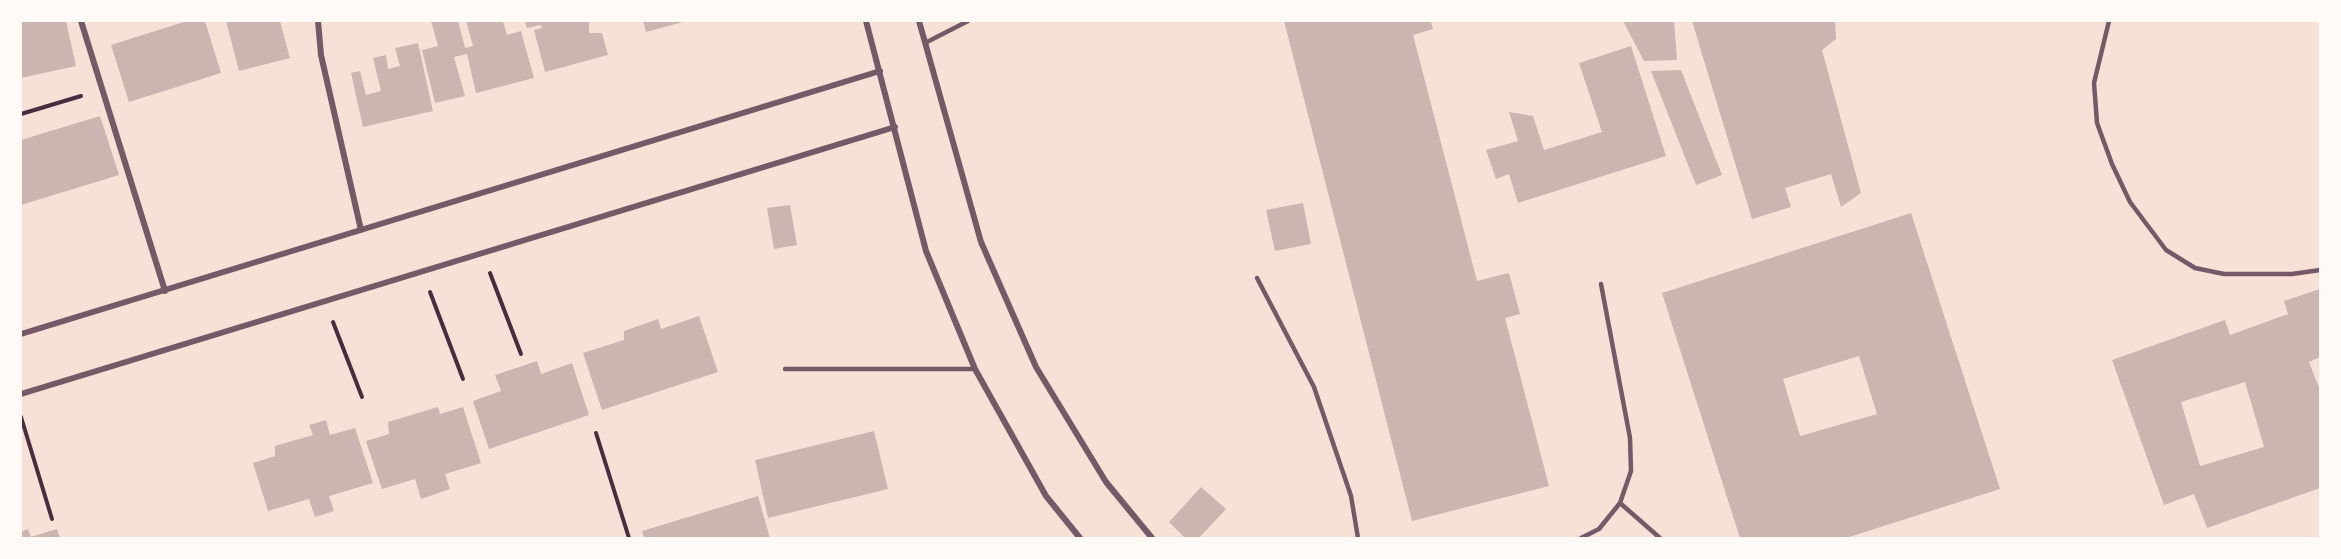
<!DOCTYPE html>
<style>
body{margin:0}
#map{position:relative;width:2341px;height:559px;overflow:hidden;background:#f7e1d7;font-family:Ubuntu,sans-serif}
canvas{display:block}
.frame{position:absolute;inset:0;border:22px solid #fffaf5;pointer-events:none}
</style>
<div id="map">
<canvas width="2341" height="559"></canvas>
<div class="frame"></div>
</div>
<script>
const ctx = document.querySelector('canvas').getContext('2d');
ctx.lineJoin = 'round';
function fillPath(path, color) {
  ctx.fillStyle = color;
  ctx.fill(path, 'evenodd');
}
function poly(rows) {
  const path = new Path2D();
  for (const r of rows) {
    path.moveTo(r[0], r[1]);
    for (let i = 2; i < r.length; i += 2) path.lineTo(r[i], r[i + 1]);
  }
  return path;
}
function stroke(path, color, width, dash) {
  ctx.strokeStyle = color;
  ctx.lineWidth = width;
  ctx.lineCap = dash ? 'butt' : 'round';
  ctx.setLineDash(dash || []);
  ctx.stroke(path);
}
const building = poly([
 [21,21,66,21,76,66,21,78],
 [187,21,205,21,221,73,129,102,111,45],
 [226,21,280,21,290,58,239,71],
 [431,21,458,21,465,48,473,46,466,21,503,21,507,35,521,31,534,78,476,93,467,54,454,57,465,96,435,103,422,50,438,46],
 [525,21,589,21,589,33,602,33,608,55,545,72,534,30,542,28,541,25,527,28],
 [643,21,683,21,683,22,646,32],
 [1284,21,1431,21,1433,29,1413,35,1477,281,1509,273,1520,314,1505,318,1549,486,1412,521],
 [1623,21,1674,21,1677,60,1644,61],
 [1692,21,1835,21,1836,39,1822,50,1861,193,1841,207,1831,174,1785,188,1791,207,1752,219],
 [418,43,433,111,363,127,351,73,360,71,366,95,381,91,373,58,386,55,388,69,400,66,395,48],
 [1631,46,1666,156,1518,203,1509,174,1496,179,1486,150,1518,141,1509,112,1533,116,1544,150,1602,132,1579,63],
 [1681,70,1722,175,1696,185,1651,71],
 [100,116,119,175,21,205,21,140],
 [1303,203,1311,244,1275,251,1266,210],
 [790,205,797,245,774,249,767,208],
 [1911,213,2000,489,1846,538,1740,538,1662,293],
 [1859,356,1877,414,1800,436,1783,379],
 [2320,289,2320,357,2309,362,2320,390,2320,488,2207,528,2194,494,2164,505,2112,360,2225,320,2230,335,2288,314,2284,301],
 [2245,382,2264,447,2200,466,2181,402],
 [699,316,718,372,602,410,583,353,624,340,624,331,658,319,661,329],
 [537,361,541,374,572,363,589,415,489,449,473,401,501,391,495,375],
 [438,407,440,414,463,407,481,463,445,474,450,489,421,499,415,479,382,489,366,441,389,434,388,422],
 [326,420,330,435,355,428,373,483,329,496,334,511,315,517,309,499,268,511,253,463,275,456,275,446,313,435,309,425],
 [874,431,888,489,768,518,755,460],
 [1201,487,1226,509,1199,538,1185,538,1169,522],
 [758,496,770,538,644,538,642,531],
 [28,529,31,537,57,529,60,538,21,538,21,532]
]);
const path = poly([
 [21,114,81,96],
 [490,273,521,354],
 [430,292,463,379],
 [333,322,362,397],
 [21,417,52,519],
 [596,433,629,538]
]);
const service = poly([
 [2109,21,2094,83,2097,123,2112,164,2130,202,2166,250,2195,268,2224,274,2292,274,2320,270],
 [925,43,968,21],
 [1257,278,1314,387,1351,496,1358,538],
 [785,369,975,369],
 [1620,503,1660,538],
 [1581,538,1599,529,1620,503,1631,471,1630,438,1601,284]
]);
const minor = poly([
 [81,21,165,291],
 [318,21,321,55,361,230],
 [866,21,926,251,975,369,1046,496,1080,538],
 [919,21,981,242,1036,367,1106,482,1152,538],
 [21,334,880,71],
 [21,394,895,127]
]);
fillPath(building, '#ccb4b1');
stroke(path, '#4a2c40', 4);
stroke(service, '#755966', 4.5);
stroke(minor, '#755966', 6);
</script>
